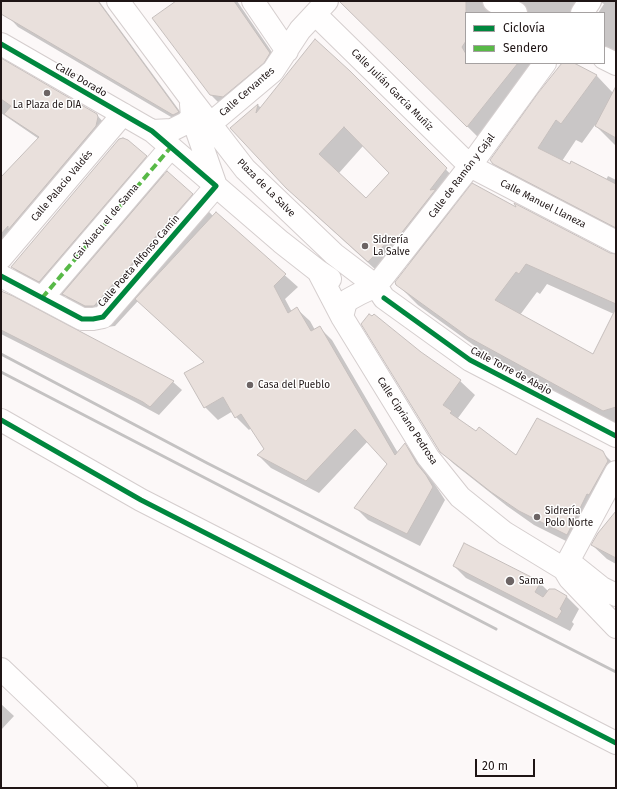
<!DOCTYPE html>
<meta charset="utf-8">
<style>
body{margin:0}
#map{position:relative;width:617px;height:789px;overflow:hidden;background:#fcf8f8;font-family:"Fira Sans",sans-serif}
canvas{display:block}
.frame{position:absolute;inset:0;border:2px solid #1f1515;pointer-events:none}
.legend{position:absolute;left:465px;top:12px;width:140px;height:52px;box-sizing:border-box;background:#fff;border:1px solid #a5a1a1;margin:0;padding:5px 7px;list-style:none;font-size:12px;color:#1f1515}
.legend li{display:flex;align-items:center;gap:8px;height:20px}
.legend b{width:20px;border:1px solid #a5a1a1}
.scale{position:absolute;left:475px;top:759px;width:60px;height:18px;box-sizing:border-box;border:2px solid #1f1515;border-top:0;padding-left:5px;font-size:12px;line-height:14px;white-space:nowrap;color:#1f1515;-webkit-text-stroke:3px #fff;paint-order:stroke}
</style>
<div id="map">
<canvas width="617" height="789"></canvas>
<div class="frame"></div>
<ul class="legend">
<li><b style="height:5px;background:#00873e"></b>Ciclovía</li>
<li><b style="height:5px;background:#58b947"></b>Sendero</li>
</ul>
<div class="scale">20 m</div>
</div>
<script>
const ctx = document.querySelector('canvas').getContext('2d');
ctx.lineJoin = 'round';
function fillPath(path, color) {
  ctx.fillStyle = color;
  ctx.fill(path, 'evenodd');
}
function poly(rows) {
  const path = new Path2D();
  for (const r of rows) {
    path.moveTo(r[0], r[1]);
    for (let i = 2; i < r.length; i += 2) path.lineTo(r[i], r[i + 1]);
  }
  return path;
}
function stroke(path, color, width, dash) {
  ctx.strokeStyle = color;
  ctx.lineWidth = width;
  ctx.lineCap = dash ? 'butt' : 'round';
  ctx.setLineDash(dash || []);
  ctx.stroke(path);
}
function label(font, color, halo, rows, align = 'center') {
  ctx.font = font + ' "Fira Sans",sans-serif';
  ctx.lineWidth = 3;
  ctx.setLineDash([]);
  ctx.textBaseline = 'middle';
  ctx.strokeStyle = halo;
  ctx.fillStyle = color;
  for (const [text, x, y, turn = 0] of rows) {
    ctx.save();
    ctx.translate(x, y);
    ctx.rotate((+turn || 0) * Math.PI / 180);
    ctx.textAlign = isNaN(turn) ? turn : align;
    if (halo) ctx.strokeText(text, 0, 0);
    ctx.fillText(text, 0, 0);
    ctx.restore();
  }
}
const shadow = poly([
 [1,1,99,1,187,121,183,124,18,27,1,9],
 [178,1,237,1,280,64,221,105,210,94],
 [341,1,616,1,616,55,604,49,604,13,598,13,604,4,602,3,596,13,466,13,466,63,555,63,488,147],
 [1,60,96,114,105,124,1,253,1,192,39,139,1,113],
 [564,63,571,63,597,76,613,93,616,88,616,146,595,125,582,143,576,140,562,161,606,180,608,176,616,180,616,237,514,184,493,163],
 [350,72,465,189,452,206,454,208,616,260,616,427,490,357,418,305,397,284,411,263,408,260,388,281,307,207,231,128,258,105,261,108],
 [363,146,390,173,366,199,339,173],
 [547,284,614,314,594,356,520,315,537,292,540,294],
 [146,157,165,175,192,194,213,216,216,214,298,287,285,299,292,312,297,309,310,321,315,330,319,327,332,340,398,453,405,444,417,457,445,500,420,546,368,520,355,507,389,464,368,441,319,493,271,468,258,455,265,449,251,428,249,430,236,417,233,411,218,420,205,407,204,362,138,301,137,302,115,326,107,327,84,315,65,296,60,302,33,288,12,267],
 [1,292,173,382,182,390,159,415,135,402,1,334],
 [420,353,460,381,475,395,458,418,464,424,516,456,602,452,616,466,582,549,534,525,507,506,454,464,439,449],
 [616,522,616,564,607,559,592,545],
 [454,566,540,583,549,592,567,597,579,609,572,622,574,624,570,631,466,578],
 [1,704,14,716,1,730]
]);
const building = poly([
 [1,1,98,1,179,112,173,115,1,14,1,1],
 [176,1,234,1,270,53,264,63,223,97,210,95,152,18,176,1],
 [339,1,466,1,466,41,462,47,466,54,466,63,518,63,467,127,339,1],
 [315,39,350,71,447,168,430,190,436,189,392,245,391,238,368,262,286,188,230,128,258,104,256,113,315,39],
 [344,127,389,173,366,198,319,154,344,127],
 [1,58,97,114,98,117,96,126,8,230,8,226,1,234,1,177,39,137,4,114,11,106,1,99,1,58],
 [562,63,574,63,597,75,561,124,556,120,538,148,570,164,571,161,616,184,616,228,493,164,490,160,538,93,562,63],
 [616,86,616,138,595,126,616,86],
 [123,138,128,140,147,156,39,282,11,267,119,139,123,138],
 [167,171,193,194,116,282,115,282,94,306,85,306,62,294,167,171],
 [472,183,516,207,514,203,610,253,616,254,616,304,526,264,519,274,516,272,495,300,593,354,616,308,616,407,603,411,468,337,396,285,395,282,472,183],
 [216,212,286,274,274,286,288,313,297,307,311,331,320,326,395,455,405,443,417,464,426,475,433,487,407,534,354,508,387,464,355,429,306,481,257,455,264,449,241,414,235,418,223,397,204,408,184,373,204,362,135,299,216,212],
 [1,291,13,296,174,381,150,407,143,402,1,330,1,291],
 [369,314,372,316,374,314,421,352,461,380,443,405,452,411,450,413,476,431,479,427,516,455,537,418,603,451,608,461,589,495,587,494,567,535,519,511,491,492,440,452,361,324,369,314],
 [616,511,616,558,591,545,598,533,616,511],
 [464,543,541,582,535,592,543,597,549,589,555,589,567,596,560,609,562,611,557,619,453,566,464,543]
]);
const minor = poly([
 [118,1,191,99,245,169,334,254,376,286,384,298,470,360,616,436],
 [253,1,287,51],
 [494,1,516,13],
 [582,13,590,1],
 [315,14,470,166,616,242],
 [1,44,152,131,216,186,103,317,93,319,82,319,1,276],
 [604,58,616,64],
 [191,104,192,117,216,186,281,242,318,271,330,279],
 [210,124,273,71,300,30,327,1],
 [152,131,172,130,186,123,192,117],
 [1,258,123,114],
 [318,271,342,317,428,457,460,497,505,533,564,569,570,579,616,627],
 [42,298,171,147],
 [342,317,345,305,348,300,359,294,376,286,470,166,545,63],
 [1,420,141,500,616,743],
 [572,564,602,588,616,595],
 [564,569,616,472],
 [1,669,126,788]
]);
const rail = poly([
 [1,354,207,463,616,672],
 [1,372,496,629]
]);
const quiet = poly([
 [42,298,171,147]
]);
const cycleway = poly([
 [1,44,152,131,216,186,103,317,93,319,82,319,1,276],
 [384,298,470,360,616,436],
 [1,420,141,500,616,743]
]);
const markers = [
 [47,93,4,"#6c6464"],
 [365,246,4,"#6c6464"],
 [250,385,4,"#6c6464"],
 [537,517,4,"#6c6464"],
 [510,581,5,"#6c6464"]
];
const streetNames = [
 ["Calle Dorado",81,80,30],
 ["Calle Julián García Muñíz",392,90,45],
 ["Calle Cervantes",247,92,-41],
 ["Calle de Ramón y Cajal",462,176,-53],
 ["Calle Palacio Valdés",62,186,-50],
 ["Plaza de La Salve",266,188,45],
 ["Calle Manuel Llaneza",543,204,27],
 ["Cai Xuacu el de Sama",106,222,-50],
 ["Calle Poeta Alfonso Camín",139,261,-49],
 ["Calle Torre de Abajo",511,371,28],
 ["Calle Cipriano Pedrosa",407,421,57]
];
const poiNames = [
 ["La Plaza de DIA",47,105,"center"],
 ["Sidrería",373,240],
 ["La Salve",373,252],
 ["Casa del Pueblo",258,385],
 ["Sidrería",545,511],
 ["Polo Norte",545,523],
 ["Sama",519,581]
];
fillPath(shadow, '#0003');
fillPath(building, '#e9e0dc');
stroke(building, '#c6bfbd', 1);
stroke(minor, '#d5cece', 24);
stroke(minor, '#fffefe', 22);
stroke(rail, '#c4c2c2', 3);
stroke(quiet, '#58b947', 4, [8, 4]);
stroke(cycleway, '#00873e', 5);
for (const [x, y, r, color] of markers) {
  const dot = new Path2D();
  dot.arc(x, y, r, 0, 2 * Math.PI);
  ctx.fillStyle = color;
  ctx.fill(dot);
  stroke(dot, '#fff', 1.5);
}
label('10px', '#1f1515', '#fff', streetNames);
label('10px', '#1f1515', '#fff', poiNames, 'left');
</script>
